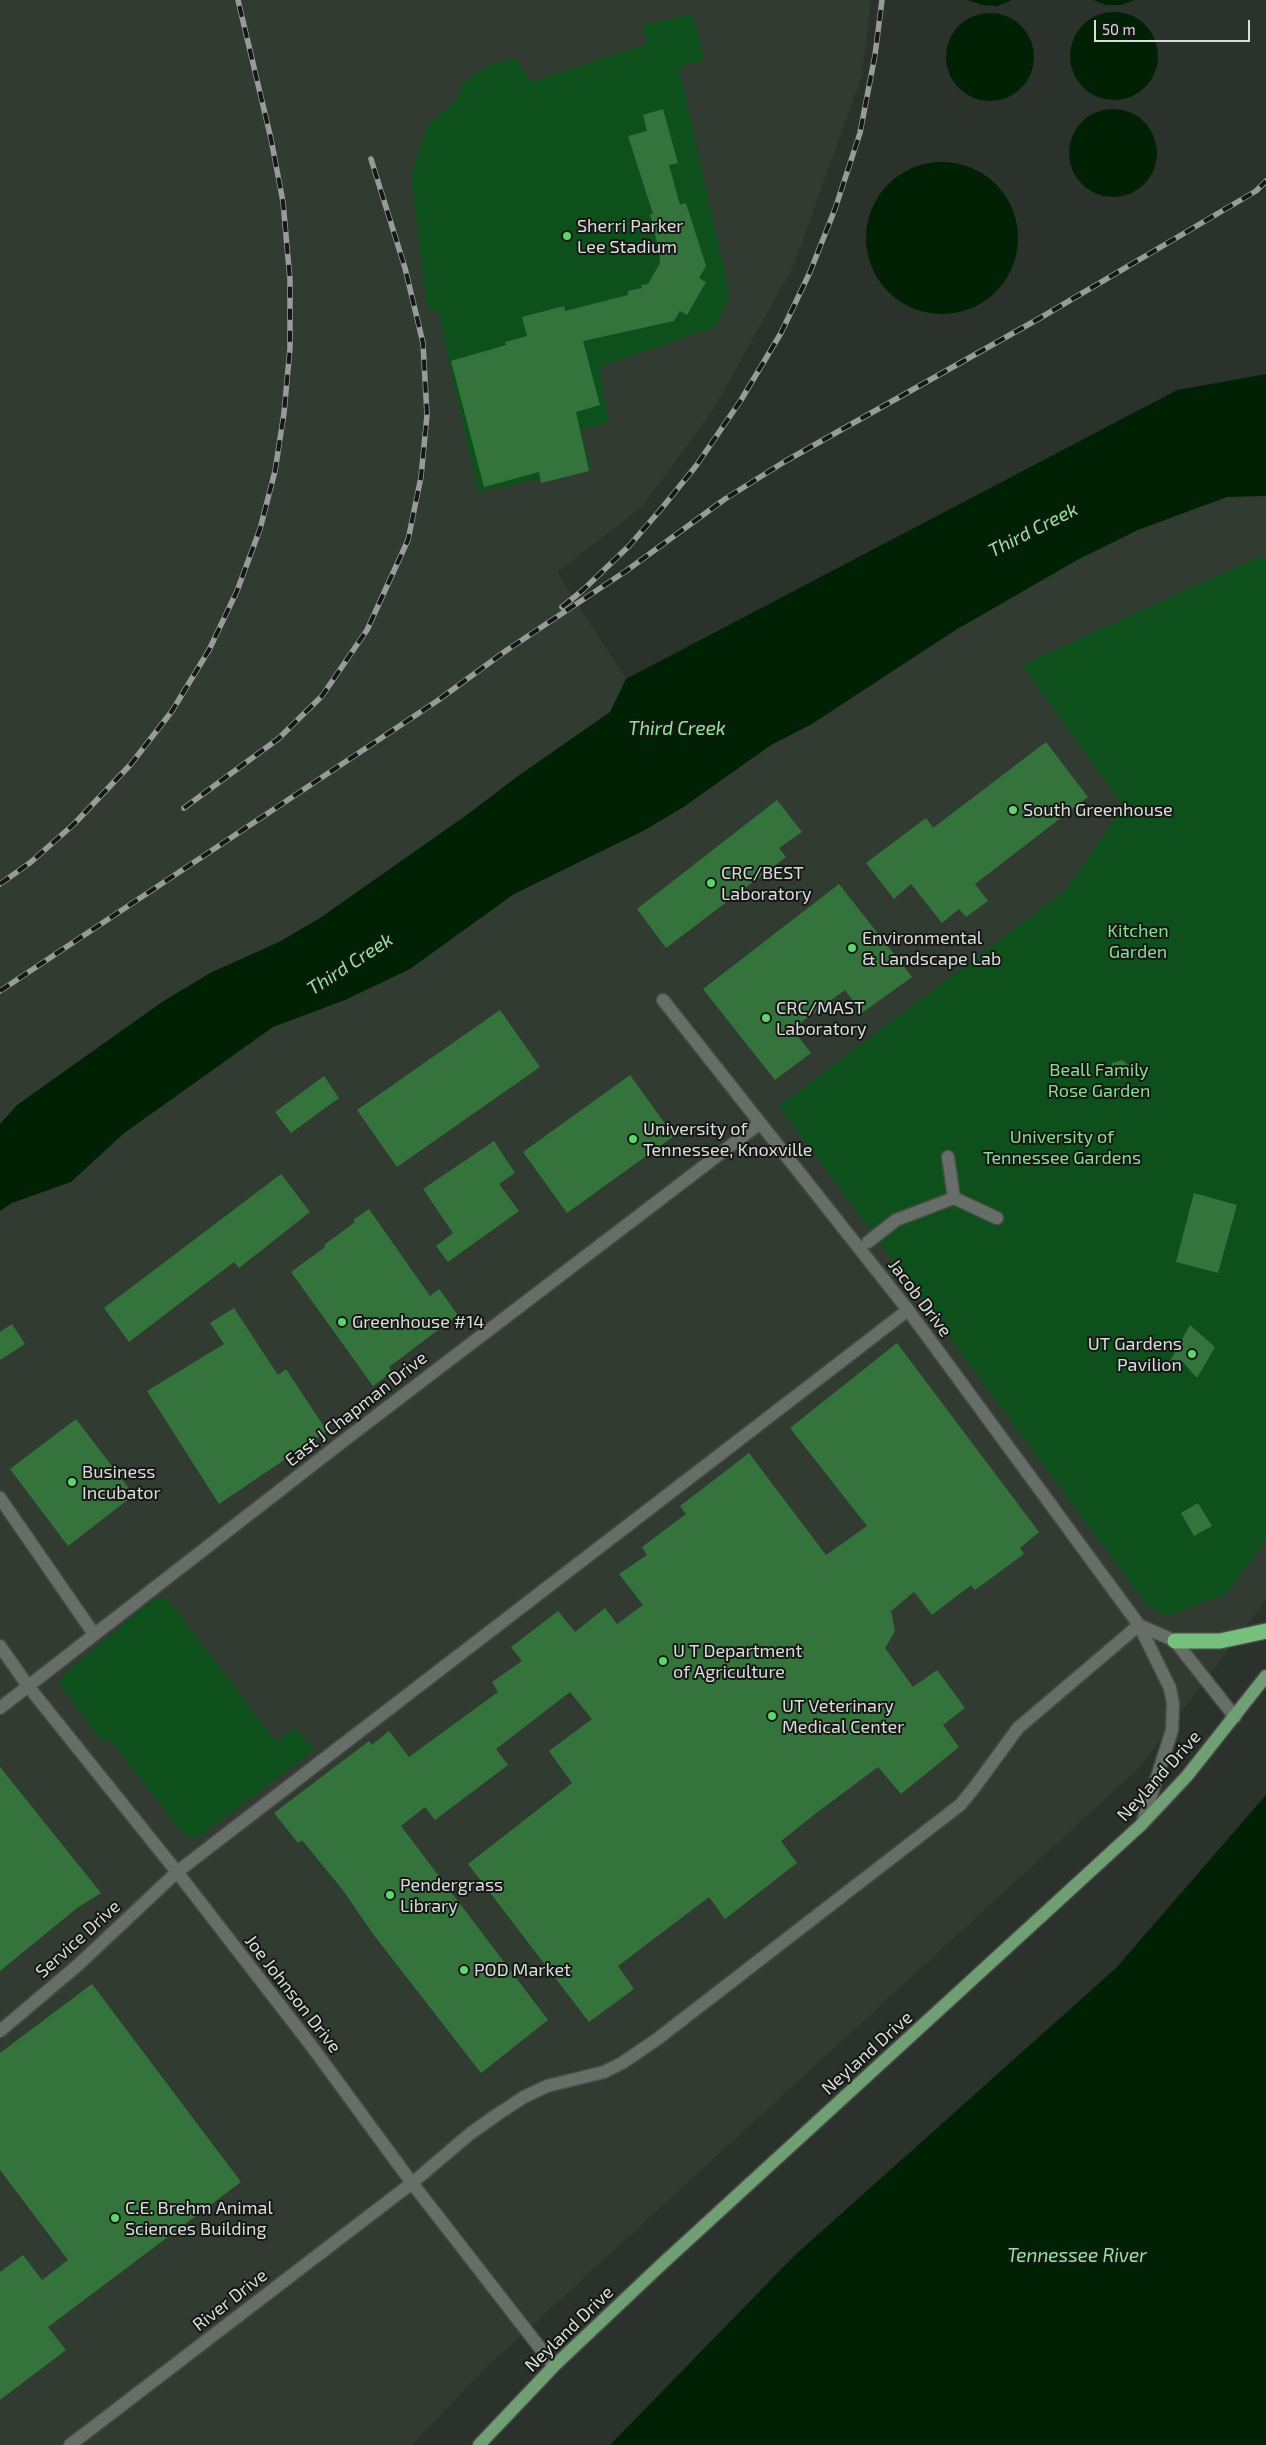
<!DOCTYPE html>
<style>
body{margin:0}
#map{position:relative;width:1266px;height:2445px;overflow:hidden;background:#2b312b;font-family:"Exo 2",sans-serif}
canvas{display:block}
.scale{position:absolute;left:1094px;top:20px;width:156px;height:22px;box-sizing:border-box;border:2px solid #dadedb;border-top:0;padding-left:6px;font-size:15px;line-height:18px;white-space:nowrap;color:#dadedb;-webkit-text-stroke:4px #151815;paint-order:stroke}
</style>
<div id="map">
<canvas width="1266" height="2445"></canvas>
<div class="scale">50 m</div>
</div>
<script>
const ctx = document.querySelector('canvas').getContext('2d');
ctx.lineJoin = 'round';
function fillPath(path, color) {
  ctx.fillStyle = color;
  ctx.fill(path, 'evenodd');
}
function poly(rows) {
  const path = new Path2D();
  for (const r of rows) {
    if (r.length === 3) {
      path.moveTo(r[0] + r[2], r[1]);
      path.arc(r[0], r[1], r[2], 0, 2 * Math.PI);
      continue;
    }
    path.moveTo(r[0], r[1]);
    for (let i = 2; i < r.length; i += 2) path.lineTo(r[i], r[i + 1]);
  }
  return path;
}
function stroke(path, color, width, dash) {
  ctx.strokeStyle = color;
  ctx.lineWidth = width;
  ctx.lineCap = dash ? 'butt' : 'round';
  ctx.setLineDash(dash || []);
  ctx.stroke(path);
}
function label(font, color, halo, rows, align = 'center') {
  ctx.font = font + ' "Exo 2",sans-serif';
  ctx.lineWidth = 4;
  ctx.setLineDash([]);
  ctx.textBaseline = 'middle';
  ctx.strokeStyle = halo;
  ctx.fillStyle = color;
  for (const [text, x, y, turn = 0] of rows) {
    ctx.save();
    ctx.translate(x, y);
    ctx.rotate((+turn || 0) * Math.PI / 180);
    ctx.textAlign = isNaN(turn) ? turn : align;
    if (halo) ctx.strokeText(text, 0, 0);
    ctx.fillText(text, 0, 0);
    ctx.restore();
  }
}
const built = poly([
 [0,0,871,0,862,76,793,267,713,410,642,507,557,572,626,679,1177,390,1266,374,1266,1600,1139,1768,486,2368,412,2445,0,2445]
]);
const green = poly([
 [693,14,704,57,702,61,679,67,730,296,715,327,599,367,609,422,580,430,591,467,478,492,438,311,427,308,411,175,427,126,458,99,462,84,486,67,514,57,532,82,646,44,643,25],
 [1266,556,1266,1540,1226,1594,1167,1616,1147,1605,779,1106,1066,890,1123,806,1022,665,1256,558],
 [167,1598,276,1742,293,1729,297,1729,314,1750,200,1836,194,1838,183,1834,177,1826,110,1739,102,1741,59,1683,63,1675,154,1599]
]);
const water = poly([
 [968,0,1012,0,997,6,982,5],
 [1093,0,1135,0,1120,5,1106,5],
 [1114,56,44],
 [990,57,44],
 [1113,153,44],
 [942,238,76],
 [1266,374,1266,496,1227,497,1138,530,1079,559,954,631,812,724,771,745,682,808,643,831,514,894,410,969,345,1000,273,1027,123,1134,71,1182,12,1203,0,1211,0,1124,17,1105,162,1002,210,973,279,942,320,918,468,814,518,776,610,712,626,679,1177,390],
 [1266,1795,1266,2445,610,2445,794,2256,1116,1968]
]);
const building = poly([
 [663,109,678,163,669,165,680,205,686,203,706,266,699,278,706,282,687,315,680,311,674,321,583,341,600,405,576,412,589,471,541,483,539,472,484,487,451,361,506,345,505,342,527,336,522,317,564,306,565,311,628,295,628,291,642,288,641,285,648,284,660,263,659,250,650,214,653,214,628,136,647,131,643,115],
 [1046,742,1088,797,975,884,988,901,966,917,959,909,942,923,911,884,894,899,866,863,926,818,933,828],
 [777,800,802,832,779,848,786,857,666,948,637,909],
 [839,884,912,977,862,1013,845,990,792,1029,811,1053,775,1080,703,989],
 [500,1010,540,1067,397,1167,357,1110],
 [1122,1060,1130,1066,1127,1077,1116,1079,1109,1072,1112,1063],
 [630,1075,674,1136,567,1213,523,1152],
 [324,1076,339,1098,291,1133,275,1112],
 [494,1141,515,1173,499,1184,519,1211,448,1262,436,1246,453,1233,423,1189],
 [281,1174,310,1212,239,1268,234,1262,129,1342,104,1308],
 [1194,1193,1237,1205,1218,1273,1176,1262],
 [369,1209,430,1296,439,1289,458,1315,389,1367,392,1372,373,1386,291,1272,325,1247,324,1245,355,1222,353,1220],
 [234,1308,278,1375,286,1369,327,1431,219,1504,147,1391,224,1344,210,1323],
 [12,1324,25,1344,0,1360,0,1332],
 [1190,1325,1215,1347,1197,1378,1182,1361,1170,1361],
 [897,1343,1039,1532,1020,1548,1024,1554,975,1590,971,1585,932,1615,914,1592,891,1611,895,1631,885,1648,913,1687,937,1670,965,1708,943,1725,959,1747,901,1794,878,1767,815,1814,781,1841,797,1863,725,1919,709,1897,618,1966,634,1989,589,2022,468,1864,572,1783,549,1751,592,1719,570,1692,496,1749,508,1765,435,1820,425,1807,401,1826,548,2020,481,2073,373,1934,342,1889,302,1840,298,1843,274,1813,369,1741,372,1745,389,1731,409,1757,498,1692,492,1682,522,1661,511,1647,558,1611,575,1632,605,1608,617,1624,643,1605,619,1574,647,1555,642,1547,686,1514,680,1506,749,1453,826,1555,867,1526,790,1428],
 [76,1419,134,1495,68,1546,10,1469],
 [1198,1503,1212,1526,1194,1536,1181,1513],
 [0,1767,101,1893,77,1908,0,1971],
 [92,1984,241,2182,48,2327,66,2350,0,2400,0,2272,23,2255,42,2280,68,2260,0,2170,0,2053]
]);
const street = poly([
 [663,1000,908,1310,1139,1625,1170,1688,1173,1704,1172,1730,1142,1824],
 [948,1157,954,1198],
 [868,1242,896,1220,954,1198,997,1218],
 [0,1498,94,1634],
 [1139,1625,1175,1641,1235,1717],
 [0,1708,342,1442,759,1124],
 [0,2031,78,1965,177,1872,908,1310],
 [70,2445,412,2183,471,2133,498,2114,524,2097,547,2086,604,2072,622,2063,656,2040,960,1805,974,1788,1018,1728,1139,1625]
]);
const secondary = poly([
 [0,1646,28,1686,177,1872,310,2044,412,2183,554,2366]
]);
const primary = poly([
 [479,2445,554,2366,662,2264,1142,1824,1187,1776,1266,1676]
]);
const highway = poly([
 [1175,1641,1220,1641,1266,1631]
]);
const rail = poly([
 [562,607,583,590,629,546,662,508,696,466,741,400,781,333,810,272,835,209,860,133,875,55,882,0],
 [184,808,278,739,322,696,367,630,408,540,421,477,427,415,423,343,405,268,371,159],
 [0,884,31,862,74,824,131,764,172,711,209,650,237,591,260,529,275,471,284,413,290,348,290,280,283,202,271,139,238,0],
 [0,991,437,701,507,650,626,571,725,499,784,462,1040,318,1256,191,1266,181]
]);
const markers = [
 [567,236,5,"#5ed56c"],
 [1013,810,5,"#5ed56c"],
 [711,883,5,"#5ed56c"],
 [852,948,5,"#5ed56c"],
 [766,1018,5,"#5ed56c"],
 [633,1139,5,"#5ed56c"],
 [342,1322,5,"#5ed56c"],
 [1192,1354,5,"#5ed56c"],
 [72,1482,5,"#5ed56c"],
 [663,1661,5,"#5ed56c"],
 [772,1716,5,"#5ed56c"],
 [390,1895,5,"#5ed56c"],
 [464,1970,5,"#5ed56c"],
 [115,2218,5,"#5ed56c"]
];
const poiNames = [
 ["Sherri Parker",577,226],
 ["Lee Stadium",577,247],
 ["South Greenhouse",1023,810],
 ["CRC/BEST",721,873],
 ["Laboratory",721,894],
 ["Environmental",862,938],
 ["& Landscape Lab",862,959],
 ["CRC/MAST",776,1008],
 ["Laboratory",776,1029],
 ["University of",643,1129],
 ["Tennessee, Knoxville",643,1150],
 ["Greenhouse #14",352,1322],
 ["UT Gardens",1182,1344,"right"],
 ["Pavilion",1182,1365,"right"],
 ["Business",82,1472],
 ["Incubator",82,1493],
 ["U T Department",673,1651],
 ["of Agriculture",673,1672],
 ["UT Veterinary",782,1706],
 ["Medical Center",782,1727],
 ["Pendergrass",400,1885],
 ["Library",400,1906],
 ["POD Market",474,1970],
 ["C.E. Brehm Animal",125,2208],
 ["Sciences Building",125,2229]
];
const parkNames = [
 ["Kitchen",1138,931],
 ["Garden",1138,952],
 ["Beall Family",1099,1070],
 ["Rose Garden",1099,1091],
 ["University of",1062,1137],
 ["Tennessee Gardens",1062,1158]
];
const streetNames = [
 ["Jacob Drive",920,1298,53],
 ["East J Chapman Drive",356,1409,-38],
 ["Neyland Drive",1159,1776,-48],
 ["Service Drive",78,1939,-42],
 ["Joe Johnson Drive",293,1994,52],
 ["Neyland Drive",867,2053,-42],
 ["River Drive",230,2300,-38],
 ["Neyland Drive",569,2329,-44]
];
const waterNames = [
 ["Third Creek",1033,530,-27],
 ["Third Creek",677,729],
 ["Third Creek",350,964,-33],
 ["Tennessee River",1077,2256]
];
fillPath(built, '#313b31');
fillPath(green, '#0e501b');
fillPath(water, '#012105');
fillPath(building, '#35733c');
stroke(street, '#474c48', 15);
stroke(secondary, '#474c48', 15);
stroke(primary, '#474c48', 15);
stroke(highway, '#474c48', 18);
stroke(street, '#676e68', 12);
stroke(secondary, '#676e68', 12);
stroke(primary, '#719f74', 12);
stroke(highway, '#77bf7c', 15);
stroke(rail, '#979c98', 5.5);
stroke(rail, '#151815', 4, [11]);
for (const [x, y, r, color] of markers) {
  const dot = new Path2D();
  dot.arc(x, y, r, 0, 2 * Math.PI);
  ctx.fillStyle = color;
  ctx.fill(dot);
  stroke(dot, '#151815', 2);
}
label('18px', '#dadedb', '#151815', poiNames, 'left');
label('18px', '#88dd8e', '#151815', parkNames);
label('18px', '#dadedb', '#151815', streetNames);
label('italic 19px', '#92e898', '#151815', waterNames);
</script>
